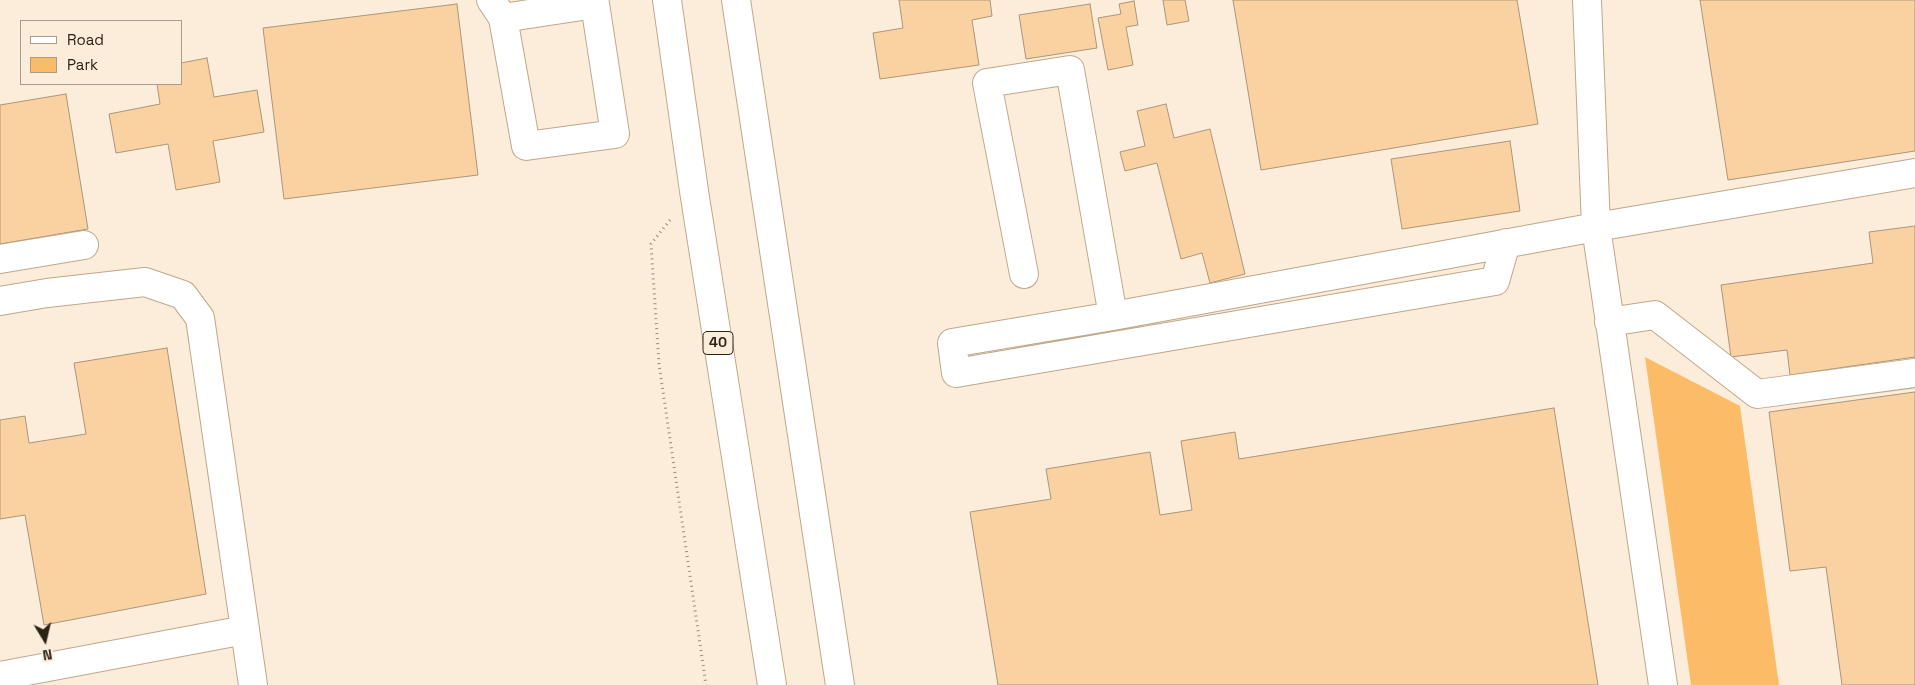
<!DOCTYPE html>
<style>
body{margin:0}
#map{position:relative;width:1915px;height:685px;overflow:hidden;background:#fceddb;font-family:"Space Grotesk",sans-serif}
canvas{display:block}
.legend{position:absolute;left:20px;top:20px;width:162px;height:65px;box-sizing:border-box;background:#fceddb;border:1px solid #a89c8d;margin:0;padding:6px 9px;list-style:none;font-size:15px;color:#2b2217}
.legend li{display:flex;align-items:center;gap:10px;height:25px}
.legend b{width:25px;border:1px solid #a89c8d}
.north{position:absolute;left:20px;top:615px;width:50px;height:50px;-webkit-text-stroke:4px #fceddb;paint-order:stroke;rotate:171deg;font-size:14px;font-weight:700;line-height:20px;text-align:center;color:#2b2217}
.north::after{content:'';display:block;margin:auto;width:18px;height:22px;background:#2b2217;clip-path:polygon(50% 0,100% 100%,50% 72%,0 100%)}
</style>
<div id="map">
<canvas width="1915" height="685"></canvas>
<ul class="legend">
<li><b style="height:6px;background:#fff"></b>Road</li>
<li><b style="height:14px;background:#fcbb66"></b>Park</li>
</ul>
<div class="north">N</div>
</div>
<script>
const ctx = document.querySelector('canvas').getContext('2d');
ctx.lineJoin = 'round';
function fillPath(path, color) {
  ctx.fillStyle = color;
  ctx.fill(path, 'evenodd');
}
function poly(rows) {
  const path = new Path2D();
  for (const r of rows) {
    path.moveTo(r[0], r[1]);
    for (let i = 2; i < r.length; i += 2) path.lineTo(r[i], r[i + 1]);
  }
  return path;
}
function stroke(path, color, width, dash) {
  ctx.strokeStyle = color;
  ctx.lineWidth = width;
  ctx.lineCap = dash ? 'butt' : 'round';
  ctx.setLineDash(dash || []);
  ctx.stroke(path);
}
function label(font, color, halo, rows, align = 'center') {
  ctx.font = font + ' "Space Grotesk",sans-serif';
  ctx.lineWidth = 5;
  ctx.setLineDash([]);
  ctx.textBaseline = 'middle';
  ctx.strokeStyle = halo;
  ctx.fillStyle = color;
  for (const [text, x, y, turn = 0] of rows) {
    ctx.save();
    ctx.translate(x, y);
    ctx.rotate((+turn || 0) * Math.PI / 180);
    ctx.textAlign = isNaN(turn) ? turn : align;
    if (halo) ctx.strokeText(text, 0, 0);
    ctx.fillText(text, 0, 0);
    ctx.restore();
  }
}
const green = poly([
 [1645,357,1740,406,1779,685,1691,685]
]);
const building = poly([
 [899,0,990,0,992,16,972,20,979,65,880,79,873,33,903,28,899,0],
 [1163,0,1185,0,1189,21,1167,25,1163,0],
 [1233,0,1517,0,1538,124,1261,170,1233,0],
 [1700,0,1915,0,1915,151,1728,180,1700,0],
 [1134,1,1138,25,1126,27,1133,65,1108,70,1098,18,1121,14,1119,4,1134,1],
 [457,4,478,175,284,199,263,28,457,4],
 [1090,4,1097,48,1026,59,1019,15,1090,4],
 [207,58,214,97,257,90,264,132,213,141,220,182,176,190,168,144,116,153,109,114,160,104,157,84,181,84,181,63,207,58],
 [66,94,88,229,0,244,0,105,66,94],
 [1166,104,1174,138,1210,129,1245,274,1210,283,1202,253,1181,259,1157,163,1125,171,1120,152,1145,146,1137,111,1166,104],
 [1510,141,1520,211,1402,229,1391,159,1510,141],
 [1915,226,1915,357,1790,375,1787,350,1731,357,1721,285,1873,263,1869,232,1915,226],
 [167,348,206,594,44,625,25,515,0,519,0,420,25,416,29,443,86,434,74,363,167,348],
 [1915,392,1915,685,1842,685,1826,567,1790,571,1769,412,1915,392],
 [1554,408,1598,685,998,685,970,512,1051,499,1046,469,1150,452,1160,515,1192,510,1181,441,1235,432,1239,459,1554,408]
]);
const path = poly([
 [670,220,651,244,659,364,706,685]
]);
const minor = poly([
 [491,0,503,18,526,146,615,134,595,4,503,18],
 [1587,0,1596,227,1663,685],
 [1506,243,1495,281,956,373,952,343,1113,316,1596,227,1915,173],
 [0,259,84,245],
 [1024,274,987,83,1070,70,1113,316],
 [0,301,47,293,145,282,183,295,200,318,253,685],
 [1609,322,1655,315,1757,394,1915,373],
 [0,676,245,630]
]);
const highway = poly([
 [667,0,694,191,772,685],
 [736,0,840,685]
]);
const shields = [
 [718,343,30]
];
const shieldNames = [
 ["40",718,343]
];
fillPath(green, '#fcbb66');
fillPath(building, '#fad2a2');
stroke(building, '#ac9579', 1);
stroke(minor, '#bfa78a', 30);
stroke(highway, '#bfa78a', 30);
stroke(path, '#988c7e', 3, [1, 4]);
stroke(minor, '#fff', 28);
stroke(highway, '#fff', 28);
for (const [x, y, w] of shields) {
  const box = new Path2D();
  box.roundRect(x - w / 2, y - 11.5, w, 23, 4);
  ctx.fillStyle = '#fceddb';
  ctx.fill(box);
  stroke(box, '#2b2217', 1);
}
label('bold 14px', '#2b2217', null, shieldNames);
</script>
